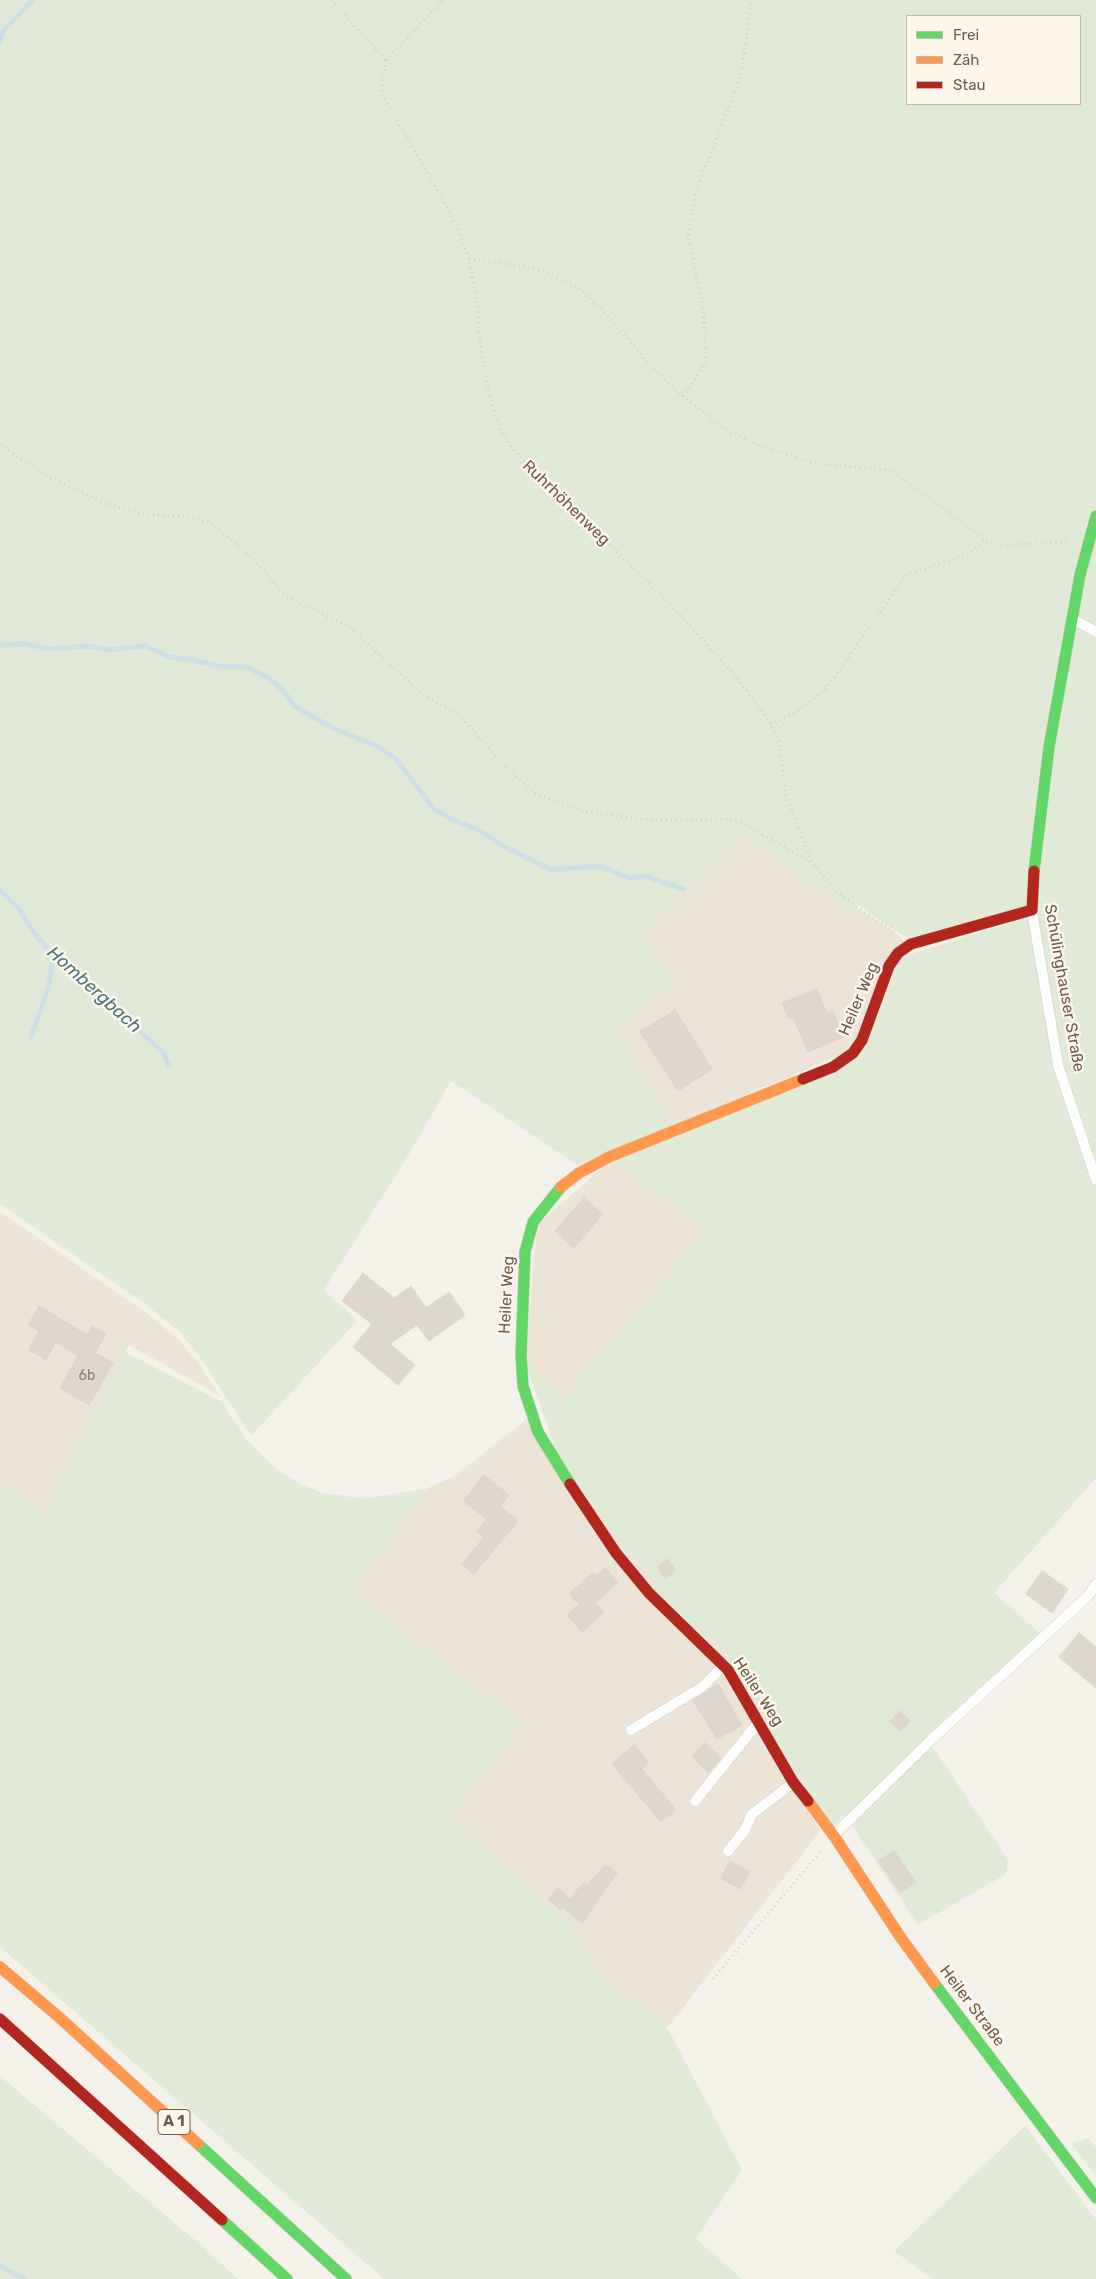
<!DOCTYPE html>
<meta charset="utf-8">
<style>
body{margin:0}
#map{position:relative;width:1096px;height:2279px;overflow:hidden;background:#f4f1ea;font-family:Rubik,sans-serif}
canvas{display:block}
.legend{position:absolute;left:906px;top:15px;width:175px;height:90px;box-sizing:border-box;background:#fdf7eb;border:1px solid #c4b9ac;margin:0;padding:6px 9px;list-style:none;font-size:15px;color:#6f5c4d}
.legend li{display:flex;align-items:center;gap:10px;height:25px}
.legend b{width:25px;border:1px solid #c4b9ac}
</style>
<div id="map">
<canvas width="1096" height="2279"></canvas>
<ul class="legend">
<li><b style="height:6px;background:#63d668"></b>Frei</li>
<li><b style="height:6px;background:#ff974d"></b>Zäh</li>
<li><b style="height:6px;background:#b3261e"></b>Stau</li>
</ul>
</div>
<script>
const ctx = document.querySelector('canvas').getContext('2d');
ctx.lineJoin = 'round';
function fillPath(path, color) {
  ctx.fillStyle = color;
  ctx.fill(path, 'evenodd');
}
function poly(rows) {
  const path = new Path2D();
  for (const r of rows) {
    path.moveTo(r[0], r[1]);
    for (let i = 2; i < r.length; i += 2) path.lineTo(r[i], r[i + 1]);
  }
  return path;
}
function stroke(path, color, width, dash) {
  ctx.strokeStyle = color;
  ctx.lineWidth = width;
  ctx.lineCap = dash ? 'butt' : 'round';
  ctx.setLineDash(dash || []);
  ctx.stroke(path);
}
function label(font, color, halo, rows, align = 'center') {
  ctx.font = font + ' Rubik,sans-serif';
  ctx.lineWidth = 5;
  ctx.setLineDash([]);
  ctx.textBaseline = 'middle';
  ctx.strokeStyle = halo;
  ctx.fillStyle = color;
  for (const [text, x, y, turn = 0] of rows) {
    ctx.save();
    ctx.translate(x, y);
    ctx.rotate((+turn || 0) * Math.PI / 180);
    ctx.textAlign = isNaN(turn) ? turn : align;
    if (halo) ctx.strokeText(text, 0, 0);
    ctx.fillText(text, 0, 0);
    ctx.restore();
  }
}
const residential = poly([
 [742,835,859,918,856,908,894,931,905,942,850,1051,672,1126,615,1028,675,984,642,934],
 [611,1160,709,1228,562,1401,525,1362,537,1225],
 [0,1212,144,1311,178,1339,200,1365,220,1396,129,1345,52,1499,48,1517,0,1481],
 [529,1417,726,1672,820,1831,669,2026,602,1981,571,1923,450,1820,522,1723,351,1593,426,1489,456,1475]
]);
const green = poly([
 [0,0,1096,0,1096,1170,1062,1064,1030,912,912,941,855,903,860,918,742,835,642,934,676,984,615,1028,672,1126,577,1165,451,1081,414,1146,324,1290,357,1321,251,1436,202,1360,180,1332,145,1304,0,1204],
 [907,16,1080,16,1080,104,907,104],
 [1030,917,1054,1066,1096,1185,1096,1478,994,1593,1040,1633,929,1741,1008,1860,1006,1874,918,1925,845,1815,830,1828,697,1634,561,1464,525,1362,562,1401,708,1229,611,1160,834,1071,901,957],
 [125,1352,222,1402,247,1440,273,1466,293,1480,319,1492,364,1499,426,1489,351,1593,522,1723,450,1820,571,1923,602,1981,669,2026,666,2025,742,2170,696,2239,742,2279,384,2279,0,1947,0,1481,48,1517,52,1499],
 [0,2076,202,2246,238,2279,0,2279],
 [1025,2126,1096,2219,1096,2279,933,2279,894,2251],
 [1088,2138,1096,2147,1096,2176,1071,2143]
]);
const stream = poly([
 [0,41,3,31,33,0],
 [0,645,25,644,52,649,87,646,107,650,145,646,171,657,194,660,217,666,246,667,267,677,283,690,294,706,331,727,379,747,396,759,434,809,453,820,477,829,503,846,552,870,598,866,630,878,644,876,684,889],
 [0,890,20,910,34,933,69,973,103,999,164,1053,169,1066],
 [31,1037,49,986,53,956],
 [0,2266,24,2279]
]);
const building = poly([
 [817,989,827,1014,833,1011,844,1037,808,1052,793,1017,789,1019,782,1003,817,989],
 [675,1010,712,1069,678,1091,640,1032,675,1010],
 [584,1198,603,1214,574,1248,555,1231,584,1198],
 [363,1273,394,1298,411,1286,426,1308,449,1292,465,1315,429,1341,417,1325,390,1344,415,1365,398,1385,353,1347,372,1324,342,1301,363,1273],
 [39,1306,87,1335,92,1326,106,1334,95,1353,113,1363,89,1405,60,1388,78,1356,56,1342,46,1360,29,1350,39,1331,28,1325,39,1306],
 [484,1475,509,1495,500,1506,518,1521,474,1574,462,1565,484,1537,477,1531,487,1519,463,1501,484,1475],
 [667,1559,676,1570,665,1579,658,1567,667,1559],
 [605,1568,618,1582,595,1603,604,1612,582,1632,567,1615,579,1604,569,1594,593,1572,596,1576,605,1568],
 [1042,1571,1068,1589,1052,1613,1026,1594,1042,1571],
 [1079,1633,1096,1647,1096,1688,1059,1657,1079,1633],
 [718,1684,742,1725,717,1739,693,1701,718,1684],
 [899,1711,910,1720,901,1731,890,1722,899,1711],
 [705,1743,721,1758,708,1773,692,1756,705,1743],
 [634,1745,649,1762,642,1769,676,1810,661,1822,612,1764,634,1745],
 [894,1851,916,1882,901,1893,878,1861,894,1851],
 [730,1861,750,1872,740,1889,721,1878,730,1861],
 [605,1865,617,1873,582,1923,563,1907,560,1910,548,1899,558,1888,570,1899,583,1883,587,1886,605,1865]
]);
const path = poly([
 [331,0,386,60],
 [386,60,381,93,440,194,460,233,469,259,477,302,480,348,492,406,500,429,512,448,525,465,596,531,668,602,732,672,767,718,779,741,786,795,812,862,836,891,865,913,895,930],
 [386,60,443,0],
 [469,259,532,267,577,287,603,310,649,364,683,396,723,428,763,447,820,464,891,470,985,540,1001,545,1067,542],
 [683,396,706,362,703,307,688,236,697,188,740,79,752,0],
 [0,445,47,476,105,503,139,514,191,517,209,522,252,557,285,596,350,627,395,670,425,695,460,716,507,769,536,794,582,811,650,820,725,819,741,822,811,862],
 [771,725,798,711,828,686,907,574,968,554,985,540],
 [713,1979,820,1852]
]);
const lane = poly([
 [1073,619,1096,632],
 [1032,911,1058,1065,1096,1180],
 [631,1730,702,1687,724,1665],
 [695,1801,757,1724],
 [835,1834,931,1740,1087,1597,1096,1584],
 [728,1851,745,1830,752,1814,793,1783]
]);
const fast = poly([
 [1034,871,1049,747,1080,575,1096,516],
 [561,1187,533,1222,525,1252,521,1355,523,1386,538,1432,570,1484],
 [934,1983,1096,2198],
 [198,2144,346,2279],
 [222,2220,287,2279]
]);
const slow = poly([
 [561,1187,579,1173,609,1157,803,1079],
 [808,1801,834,1836,901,1938,934,1983],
 [0,1967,60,2018,198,2144]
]);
const jam = poly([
 [803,1079,833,1067,853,1053,862,1040,889,966,898,953,911,944,1032,910,1034,871],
 [570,1484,616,1553,649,1593,728,1670,793,1782,808,1801],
 [0,2019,222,2220]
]);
const numberNames = [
 ["6b",87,1376]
];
const shields = [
 [174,2122,32]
];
const shieldNames = [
 ["A 1",174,2122]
];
const streetNames = [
 ["Ruhrhöhenweg",566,503,44],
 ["Schülinghauser Straße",1064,988,80],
 ["Heiler Weg",859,999,-67],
 ["Heiler Weg",507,1295,-87],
 ["Heiler Weg",758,1692,57],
 ["Heiler Straße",972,2006,53]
];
const waterNames = [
 ["Hombergbach",94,990,42]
];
fillPath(residential, '#ede4d8');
fillPath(green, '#e0ead6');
stroke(stream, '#cde0e4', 5);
fillPath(building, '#ded7d0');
stroke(building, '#dcd5cd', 1);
stroke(lane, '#d3cec8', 11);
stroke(fast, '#d2cdc5', 12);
stroke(slow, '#d2cdc5', 12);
stroke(jam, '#d2cdc5', 12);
stroke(path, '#d6d0cb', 3, [1, 4]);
stroke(lane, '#fdfdfc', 10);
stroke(fast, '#63d668', 11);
stroke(slow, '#ff974d', 11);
stroke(jam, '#b3261e', 11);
label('14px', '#8d7e70', null, numberNames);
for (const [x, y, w] of shields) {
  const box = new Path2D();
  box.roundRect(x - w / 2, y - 12.5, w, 25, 4);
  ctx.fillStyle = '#fdf7eb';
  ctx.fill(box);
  stroke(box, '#6f5c4d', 1);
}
label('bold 15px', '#6f5c4d', null, shieldNames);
label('16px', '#6f5c4d', '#fdf7eb', streetNames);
label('italic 18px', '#4a7480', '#fdf7eb', waterNames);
</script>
